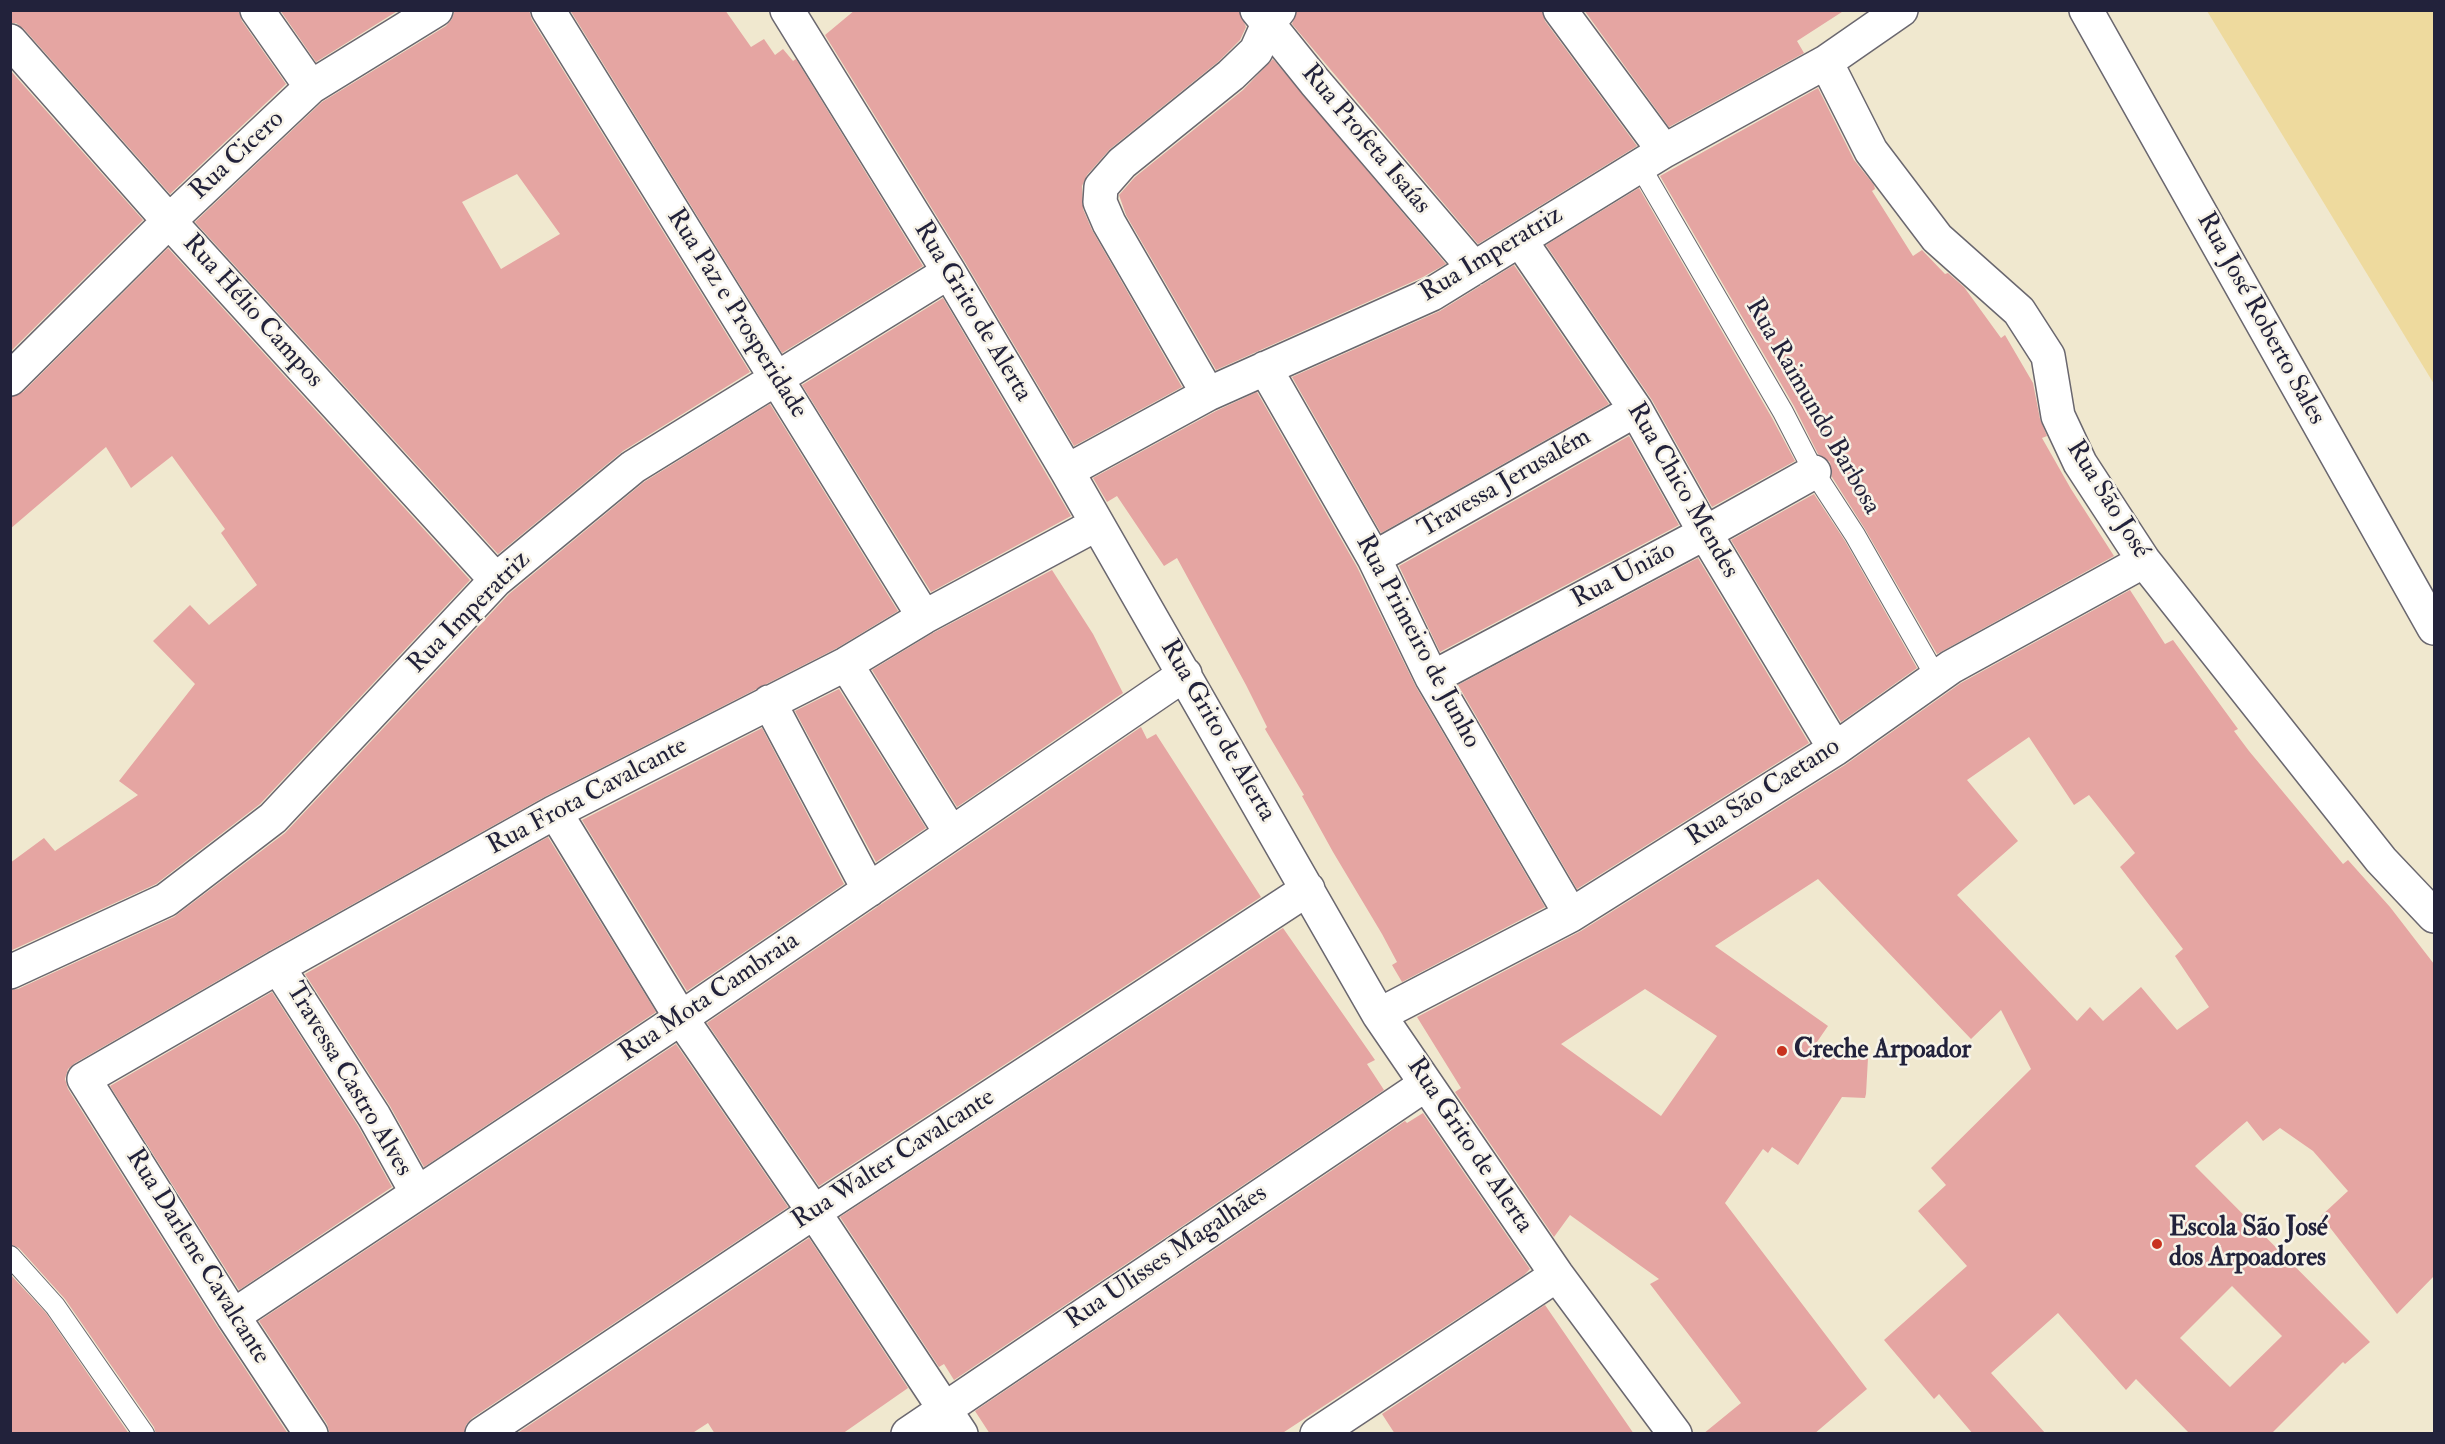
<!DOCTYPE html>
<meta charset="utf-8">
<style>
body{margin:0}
#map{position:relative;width:2445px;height:1444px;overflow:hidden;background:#f0e8cf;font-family:"IM FELL Double Pica",serif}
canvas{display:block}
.frame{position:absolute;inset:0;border:12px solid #22223b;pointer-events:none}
</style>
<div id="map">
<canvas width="2445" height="1444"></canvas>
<div class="frame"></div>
</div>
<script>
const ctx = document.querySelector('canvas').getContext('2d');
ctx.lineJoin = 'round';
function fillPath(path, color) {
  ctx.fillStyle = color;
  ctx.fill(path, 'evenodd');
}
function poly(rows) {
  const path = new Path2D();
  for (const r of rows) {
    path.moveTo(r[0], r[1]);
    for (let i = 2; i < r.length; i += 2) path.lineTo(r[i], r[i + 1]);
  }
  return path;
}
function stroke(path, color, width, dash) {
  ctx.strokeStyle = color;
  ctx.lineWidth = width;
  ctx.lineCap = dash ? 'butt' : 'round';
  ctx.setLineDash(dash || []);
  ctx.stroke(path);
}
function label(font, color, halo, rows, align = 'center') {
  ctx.font = font + ' "IM FELL Double Pica",serif';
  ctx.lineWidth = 5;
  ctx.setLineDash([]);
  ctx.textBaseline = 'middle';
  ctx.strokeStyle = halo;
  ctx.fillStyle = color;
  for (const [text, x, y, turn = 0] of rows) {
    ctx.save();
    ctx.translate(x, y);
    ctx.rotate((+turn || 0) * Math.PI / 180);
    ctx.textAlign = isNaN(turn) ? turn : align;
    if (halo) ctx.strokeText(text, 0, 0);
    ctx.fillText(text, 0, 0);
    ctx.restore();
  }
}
const sand = poly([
 [2207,11,2434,11,2434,384]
]);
const building = poly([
 [10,10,238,10,242,21,286,84,170,194,24,29,16,23,10,23],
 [280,10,399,10,316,62],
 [455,10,529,10,532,20,750,372,623,451,498,554,195,222,322,102,446,26,452,19],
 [517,174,560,234,501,269,462,202],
 [570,10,725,10,751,47,764,39,775,55,783,49,793,61,796,59,923,266,782,353],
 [855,10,1239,10,1246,27,1240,40,1219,61,1110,149,1087,175,1082,186,1083,209,1092,230,1182,387,1074,446,965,262,825,35],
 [1297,10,1542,10,1545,21,1637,146,1478,244,1292,24],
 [1584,10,1845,10,1797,41,1804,53,1669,127],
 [1273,59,1446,264,1423,277,1216,370,1126,215,1119,195,1135,177,1243,90],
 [10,70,143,220,10,352],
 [1818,88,1854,160,1874,185,1875,189,1872,191,1913,256,1922,250,1945,274,1948,273,1964,287,2001,338,2005,335,2033,383,2040,419,2047,436,2042,438,2071,489,2114,556,1937,654,1865,529,1832,477,1830,462,1818,454,1794,406,1660,176],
 [1639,188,1772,418,1795,461,1712,507,1652,400,1546,245],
 [168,248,470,580,260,804,156,884,10,951,10,863,44,838,55,851,138,795,119,781,195,684,153,641,190,605,209,625,257,585,221,533,225,529,172,456,131,488,106,447,10,529,10,397,23,392],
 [1514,265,1609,404,1381,533,1292,377,1440,311],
 [943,298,1071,516,931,592,802,385],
 [1257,392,1357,567,1416,687,1545,907,1402,982,1392,965,1397,962,1382,934,1333,852,1302,796,1304,795,1265,729,1267,727,1246,685,1177,558,1164,566,1117,496,1107,502,1093,478,1216,411],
 [770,404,898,611,837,648,546,796,269,951,75,1063,68,1069,65,1079,68,1089,217,1326,288,1434,156,1434,154,1427,65,1299,19,1248,10,1244,10,990,18,989,174,917,285,833,509,594,644,482],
 [1629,436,1679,525,1440,652,1399,566],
 [1814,494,1845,541,1917,668,1841,722,1731,540],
 [1698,558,1809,743,1577,889,1458,685],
 [1052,570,1093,634,1123,693,957,807,872,670,933,633],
 [2130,590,2165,644,2173,640,2238,729,2234,731,2249,751,2343,864,2348,860,2390,907,2434,964,2434,1276,2397,1314,2321,1216,2348,1191,2313,1151,2280,1128,2263,1141,2247,1121,2195,1166,2370,1342,2345,1364,2343,1362,2271,1434,2190,1434,2136,1379,2126,1390,2058,1313,1991,1373,2046,1434,1973,1434,1939,1394,1934,1399,1884,1340,1967,1266,1918,1211,1946,1185,1931,1168,2031,1069,2001,1010,1971,1039,1818,879,1715,946,1828,1026,1810,1052,1866,1054,1865,1058,1868,1058,1866,1094,1865,1098,1842,1097,1798,1165,1772,1147,1768,1153,1763,1149,1725,1203,1867,1389,1814,1434,1703,1434,1741,1403,1650,1284,1659,1279,1570,1215,1554,1237,1455,1092,1461,1088,1417,1017,1581,931,1845,765,1961,683],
 [2029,737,2074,805,2089,795,2135,853,2120,867,2183,949,2175,956,2209,1007,2177,1030,2141,987,2103,1021,2090,1007,2077,1021,1957,895,2018,841,1967,780],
 [1645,989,1717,1036,1661,1116,1561,1044],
 [2232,1286,2282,1336,2230,1387,2180,1338],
 [839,689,926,828,876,862,795,711],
 [1141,727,1147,739,1156,734,1261,897,819,1186,707,1023],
 [762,728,844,884,687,991,582,820],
 [548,837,656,1012,424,1167,390,1106,305,974],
 [1283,928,1375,1060,1367,1064,1384,1090,954,1380,944,1364,939,1367,840,1217],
 [272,992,358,1126,392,1187,239,1290,110,1086],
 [676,1044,788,1207,472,1418,466,1425,464,1434,330,1434,327,1424,259,1321],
 [1423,1113,1530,1269,1524,1275,1281,1434,990,1434,975,1411,1405,1121,1407,1123],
 [809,1238,908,1388,842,1434,715,1434,708,1423,691,1434,516,1434],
 [10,1274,46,1313,129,1434,10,1434],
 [1545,1305,1634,1434,1395,1434,1382,1414]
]);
const service = poly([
 [1640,166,1783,412,1814,472,1855,535,1936,677],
 [10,1256,55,1306,144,1434]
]);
const minor = poly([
 [257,10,311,87],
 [548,10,924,617],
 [787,10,949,272,1067,471,1379,1015,1557,1275,1675,1434],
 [1257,10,1315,82,1474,268],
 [1560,10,1664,151],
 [10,41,169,221,496,580],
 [1826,62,1871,151,1937,238,2019,311,2048,356,2058,416,2080,463,2144,561,2381,860,2434,916],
 [1520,240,1636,410,1705,533,1835,749],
 [1265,368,1374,558,1432,678,1571,915],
 [10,379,169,221,311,87,436,10],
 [1208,394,1109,223,1100,202,1101,187,1122,163,1231,75,1256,51,1268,24,1279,10],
 [1067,471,1208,394,1432,294,1664,151,1826,62,1901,10],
 [1374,558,1636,410],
 [846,664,951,833],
 [1432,678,1705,533,1814,472],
 [769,702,869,890],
 [555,812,681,1018,814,1212,961,1434],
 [278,967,374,1116,417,1193],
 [10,972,166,900,273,818,496,580,633,467,949,272],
 [1379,1015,1571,915,1835,749,1951,667,2144,561],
 [233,1316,681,1018,1185,674],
 [311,1434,233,1316,84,1079,278,967,555,812,846,664,924,617,1097,524],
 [482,1434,814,1212,1308,889],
 [908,1434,1426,1084],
 [1317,1434,1557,1275]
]);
const secondary = poly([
 [2086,10,2434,628]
]);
const markers = [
 [1782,1051,6,"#c8321e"],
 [2157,1244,6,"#c8321e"]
];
const streetNames = [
 ["Rua Profeta Isaías",1365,140,50],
 ["Rua Cicero",238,156,-43],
 ["Rua Imperatriz",1492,255,-31],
 ["Rua Hélio Campos",252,312,48],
 ["Rua Grito de Alerta",972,312,59],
 ["Rua Paz e Prosperidade",736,314,58],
 ["Rua José Roberto Sales",2260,319,61],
 ["Rua Raimundo Barbosa",1812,407,60],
 ["Travessa Jerusalém",1505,484,-30],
 ["Rua Chico Mendes",1682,491,60],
 ["Rua São José",2107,500,58],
 ["Rua União",1624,576,-28],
 ["Rua Imperatriz",470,613,-45],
 ["Rua Primeiro de Junho",1417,642,62],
 ["Rua Grito de Alerta",1217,731,60],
 ["Rua São Caetano",1764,793,-33],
 ["Rua Frota Cavalcante",588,797,-28],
 ["Rua Mota Cambraia",710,998,-34],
 ["Travessa Castro Alves",348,1080,59],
 ["Rua Grito de Alerta",1469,1146,56],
 ["Rua Walter Cavalcante",894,1160,-33],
 ["Rua Darlene Cavalcante",197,1257,58],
 ["Rua Ulisses Magalhães",1167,1258,-34]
];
const poiNames = [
 ["Creche Arpoador",1794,1051],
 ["Escola São José",2169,1229],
 ["dos Arpoadores",2169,1259]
];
fillPath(sand, '#eeda9e');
fillPath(building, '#e5a5a2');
stroke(service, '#6a676f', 22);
stroke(minor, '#6a676f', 36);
stroke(secondary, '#6a676f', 36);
stroke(service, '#fff', 20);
stroke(minor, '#fff', 33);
stroke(secondary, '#fff', 33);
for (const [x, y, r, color] of markers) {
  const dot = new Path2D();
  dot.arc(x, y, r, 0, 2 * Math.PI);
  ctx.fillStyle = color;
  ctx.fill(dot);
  stroke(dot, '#f7f3e8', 2);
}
label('26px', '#22223b', '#f7f3e8', streetNames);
label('bold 26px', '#22223b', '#f7f3e8', poiNames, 'left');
</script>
